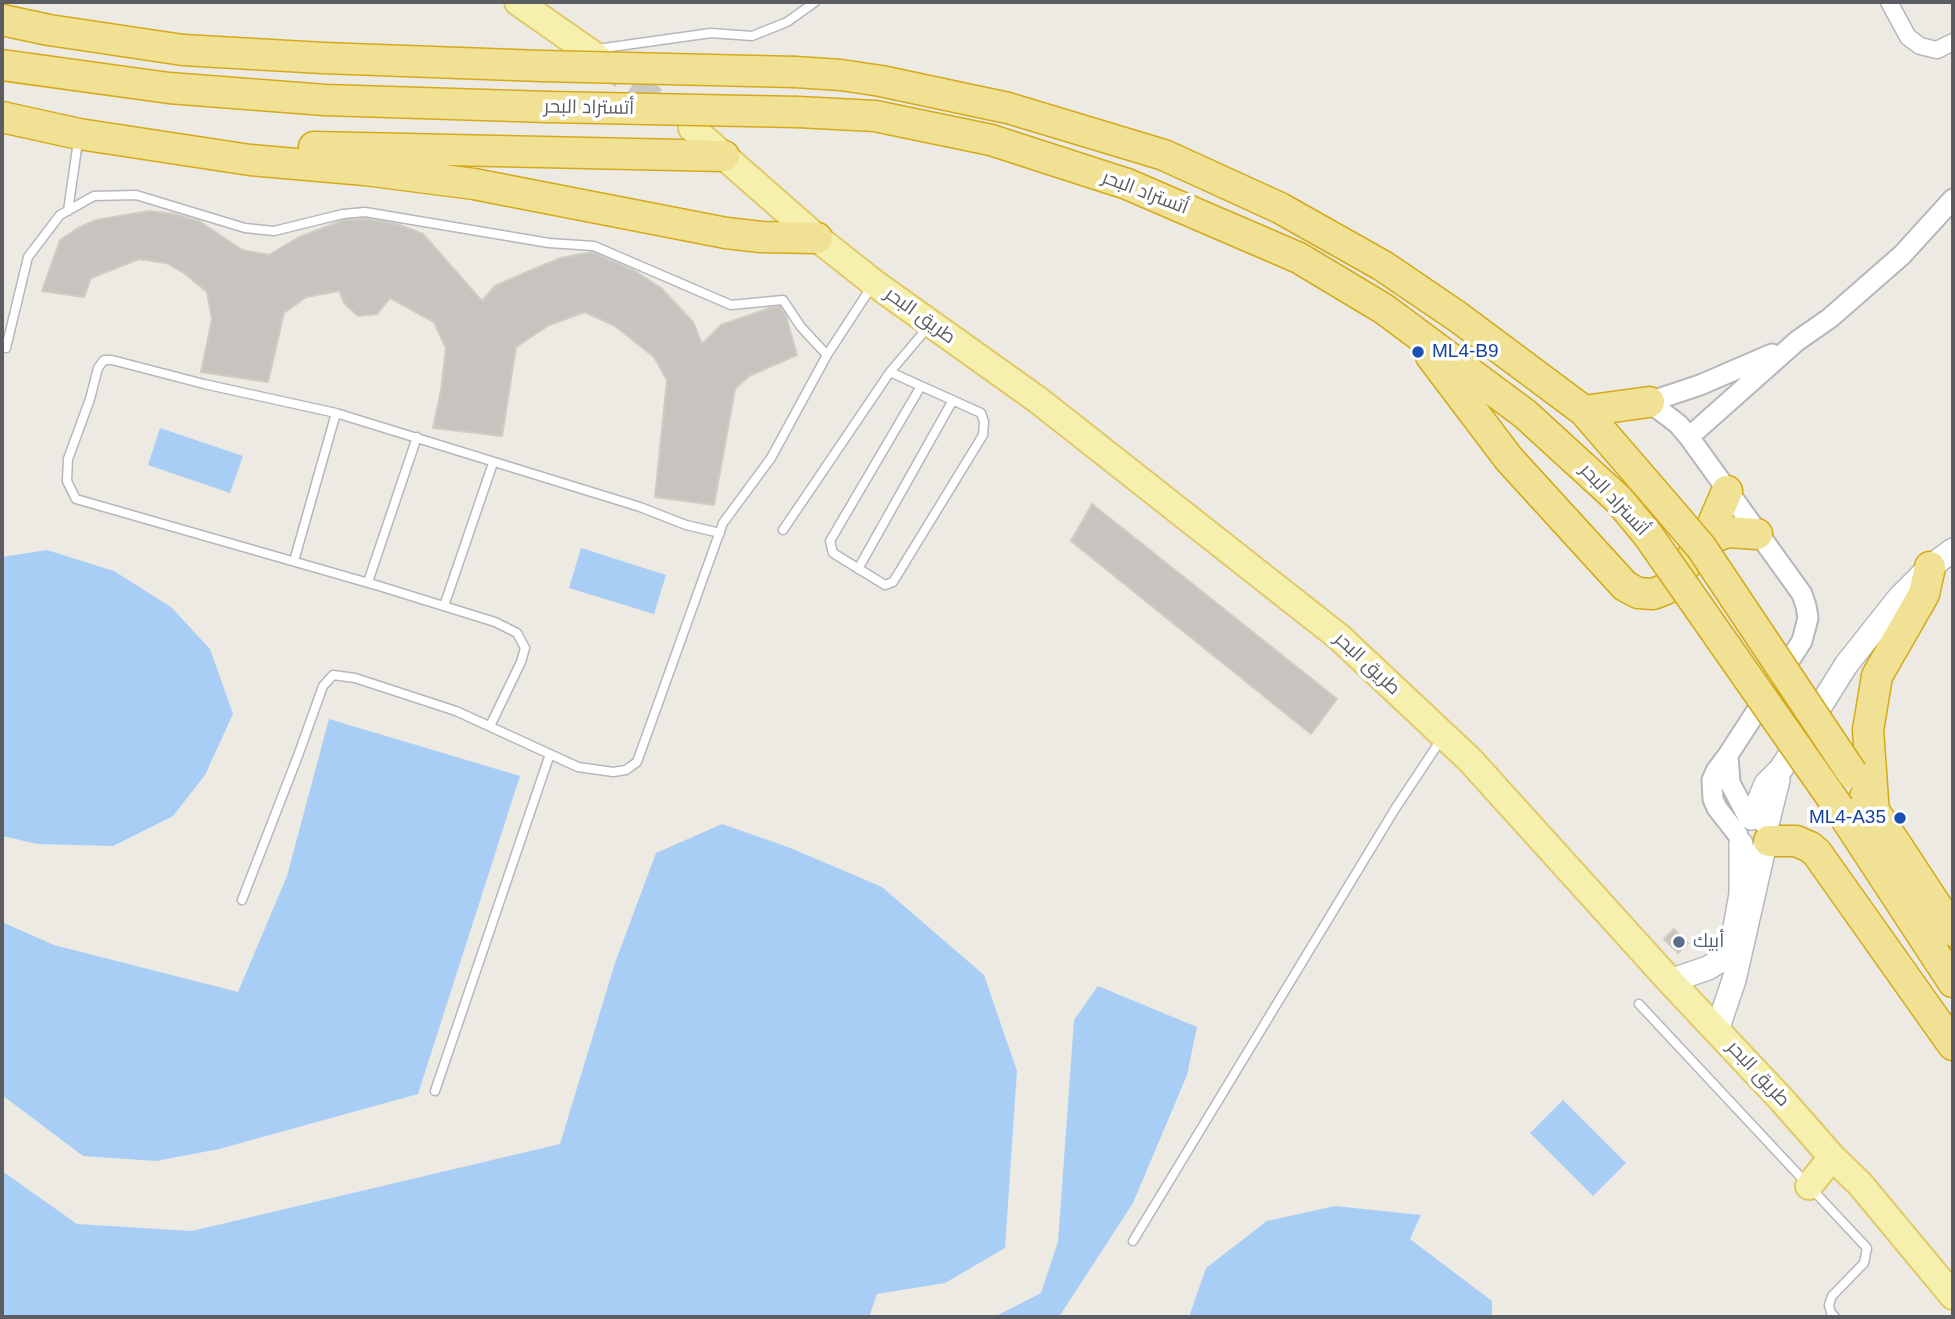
<!DOCTYPE html>
<meta charset="utf-8">
<style>
body{margin:0}
#map{position:relative;width:1955px;height:1319px;overflow:hidden;background:#eceae3;font-family:Helvetica,sans-serif}
canvas{display:block}
.frame{position:absolute;inset:0;border:4px solid #5b5d62;pointer-events:none}
</style>
<div id="map">
<canvas width="1955" height="1319"></canvas>
<div class="frame"></div>
</div>
<script>
const ctx = document.querySelector('canvas').getContext('2d');
ctx.lineJoin = 'round';
function fillPath(path, color) {
  ctx.fillStyle = color;
  ctx.fill(path, 'evenodd');
}
function poly(rows) {
  const path = new Path2D();
  for (const r of rows) {
    path.moveTo(r[0], r[1]);
    for (let i = 2; i < r.length; i += 2) path.lineTo(r[i], r[i + 1]);
  }
  return path;
}
function stroke(path, color, width, dash) {
  ctx.strokeStyle = color;
  ctx.lineWidth = width;
  ctx.lineCap = dash ? 'butt' : 'round';
  ctx.setLineDash(dash || []);
  ctx.stroke(path);
}
function label(font, color, halo, rows, align = 'center') {
  ctx.font = font + ' Helvetica,Cairo,sans-serif';
  ctx.lineWidth = 7;
  ctx.setLineDash([]);
  ctx.textBaseline = 'middle';
  ctx.strokeStyle = halo;
  ctx.fillStyle = color;
  for (const [text, x, y, turn = 0] of rows) {
    ctx.save();
    ctx.translate(x, y);
    ctx.rotate((+turn || 0) * Math.PI / 180);
    ctx.textAlign = isNaN(turn) ? turn : align;
    if (halo) ctx.strokeText(text, 0, 0);
    ctx.fillText(text, 0, 0);
    ctx.restore();
  }
}
const water = poly([
 [160,428,243,456,230,493,148,465],
 [581,548,666,575,654,614,569,588],
 [47,550,114,571,171,607,210,649,233,714,205,775,173,816,113,846,38,844,2,836,2,557],
 [329,719,520,776,418,1094,219,1149,156,1161,83,1156,2,1095,2,922,54,945,238,992,287,876],
 [722,824,788,847,882,887,984,975,1017,1071,1005,1248,945,1283,877,1294,869,1317,2,1317,2,1171,77,1224,192,1231,560,1144,615,963,656,853],
 [1098,986,1197,1027,1187,1075,1133,1203,1059,1317,994,1317,1041,1293,1058,1242,1074,1020],
 [1563,1100,1626,1163,1593,1196,1530,1133],
 [1335,1206,1421,1215,1410,1239,1492,1301,1492,1317,1189,1317,1206,1268,1267,1221]
]);
const building = poly([
 [149,211,174,214,199,221,242,250,269,255,299,237,344,220,365,219,397,224,423,234,482,301,495,286,529,271,561,258,592,252,633,270,661,288,693,322,702,344,721,325,770,308,780,307,786,316,797,355,749,376,735,389,714,505,655,497,667,380,654,357,615,326,585,312,549,325,516,347,502,436,433,428,441,390,446,348,434,322,390,298,377,314,358,316,345,304,339,291,306,297,284,313,268,382,201,372,212,319,207,292,184,273,166,263,139,259,91,278,84,297,42,291,60,240,78,228,96,220,149,211],
 [1092,504,1337,699,1311,734,1071,541,1092,504],
 [1674,929,1688,943,1678,953,1664,939,1674,929]
]);
const primaryTunnel = poly([
 [602,61,675,115]
]);
const service = poly([
 [597,49,711,33,752,36,787,22,815,2],
 [68,211,78,141],
 [6,348,28,257,60,215,94,196,136,195,245,228,274,231,343,214,365,212,549,243,594,246,731,305,783,300,801,327,827,355],
 [890,372,981,413,984,422,983,435,893,582,885,585,833,553,830,541,921,386],
 [783,530,890,372,929,326],
 [294,561,336,413],
 [858,569,953,400],
 [368,582,417,437],
 [444,606,493,463],
 [490,726,521,662,525,648,517,633,495,622,379,586,76,499,67,481,68,459,90,399,98,368,104,360,112,360,204,384,336,413,640,507,686,525,720,533],
 [242,900,299,753,323,686,333,675,355,678,456,711,578,767,613,772,626,770,637,762,723,523,771,458,827,355,872,286],
 [1639,1004,1867,1248,1864,1263,1832,1296,1829,1305,1831,1313,1835,1317],
 [435,1091,550,754],
 [1133,1241,1395,809,1442,738]
]);
const minor = poly([
 [1889,2,1908,37,1920,46,1937,50,1953,42]
]);
const tertiary = poly([
 [1649,402,1678,424,1689,437,1802,594,1806,606,1808,618,1802,641,1728,755,1716,771,1712,780,1713,799,1717,808,1738,835],
 [1649,402,1700,385,1772,354],
 [1689,437,1797,341,1830,318,1902,255,1953,199],
 [1728,755,1730,783,1749,819]
]);
const secondary = poly([
 [1752,818,1766,784,1781,769,1846,665,1899,598,1930,567,1953,550],
 [1767,824,1778,780],
 [1670,981,1708,968,1719,961,1727,949,1734,933,1741,894,1741,844],
 [1717,1030,1734,980,1764,848]
]);
const primary = poly([
 [518,2,598,58],
 [692,128,817,238,874,283,1038,400,1339,637,1470,760,1670,981,1782,1100,1832,1157,1860,1184,1953,1296],
 [1809,1186,1832,1157]
]);
const motorway = poly([
 [2,20,49,30,183,50,323,58,542,66],
 [2,65,169,88,325,100,548,107],
 [795,72,841,75,881,81,1008,108,1164,155,1280,208,1383,266,1458,317,1584,411,1666,506],
 [798,112,875,116,991,140,1127,184,1299,258,1384,309,1525,414,1619,500,1648,535],
 [2,117,79,134,250,160,365,170,474,184,726,233,761,237,817,238],
 [314,147,724,156],
 [1431,356,1509,459,1625,586,1638,593,1653,594,1666,589,1706,540,1727,491],
 [1584,411,1649,402],
 [1706,540,1728,532,1757,534],
 [1865,797,1953,931],
 [1839,808,1953,982],
 [1874,814,1868,730,1877,676,1924,594,1930,567],
 [1769,841,1796,841,1810,847,1817,853,1953,1045]
]);
const motorwayBridge = poly([
 [542,66,795,72],
 [548,107,798,112],
 [1666,506,1701,547,1852,773],
 [1648,535,1839,808]
]);
const markers = [
 [1418,352,7,"#1a4fb4"],
 [1900,818,7,"#1a4fb4"],
 [1679,942,7,"#5c6f8a"]
];
const streetNames = [
 ["أتستراد البحر",589,108,1],
 ["أتستراد البحر",1145,193,21],
 ["طريق البحر",920,316,36],
 ["أتستراد البحر",1614,500,47],
 ["طريق البحر",1367,664,43],
 ["طريق البحر",1758,1074,47]
];
const transitNames = [
 ["ML4-B9",1432,352],
 ["ML4-A35",1886,818,"right"]
];
const serviceNames = [
 ["أبيك",1693,942]
];
fillPath(water, '#a9cef5');
fillPath(building, '#c7c4c0');
stroke(building, '#d0ccc2', 2);
stroke(primaryTunnel, '#c8c7c3', 26, [26, 13]);
stroke(service, '#b5b7bb', 11);
stroke(minor, '#b5b7bb', 19);
stroke(tertiary, '#b5b7bb', 23);
stroke(secondary, '#b6b8bd', 26);
stroke(primary, '#e1c966', 30);
stroke(motorway, '#d5aa19', 33);
stroke(service, '#fff', 8);
stroke(minor, '#fff', 16);
stroke(tertiary, '#fff', 19);
stroke(secondary, '#fff', 23);
stroke(primary, '#f6f0ae', 26);
stroke(motorway, '#f1e195', 30);
stroke(motorwayBridge, '#d5aa19', 33, []);
stroke(motorwayBridge, '#f1e195', 30);
for (const [x, y, r, color] of markers) {
  const dot = new Path2D();
  dot.arc(x, y, r, 0, 2 * Math.PI);
  ctx.fillStyle = color;
  ctx.fill(dot);
  stroke(dot, '#fff', 2.5);
}
label('19px', '#5b5d62', '#fff', streetNames);
label('19px', '#164399', '#fff', transitNames, 'left');
label('19px', '#4e5e75', '#fff', serviceNames, 'left');
</script>
